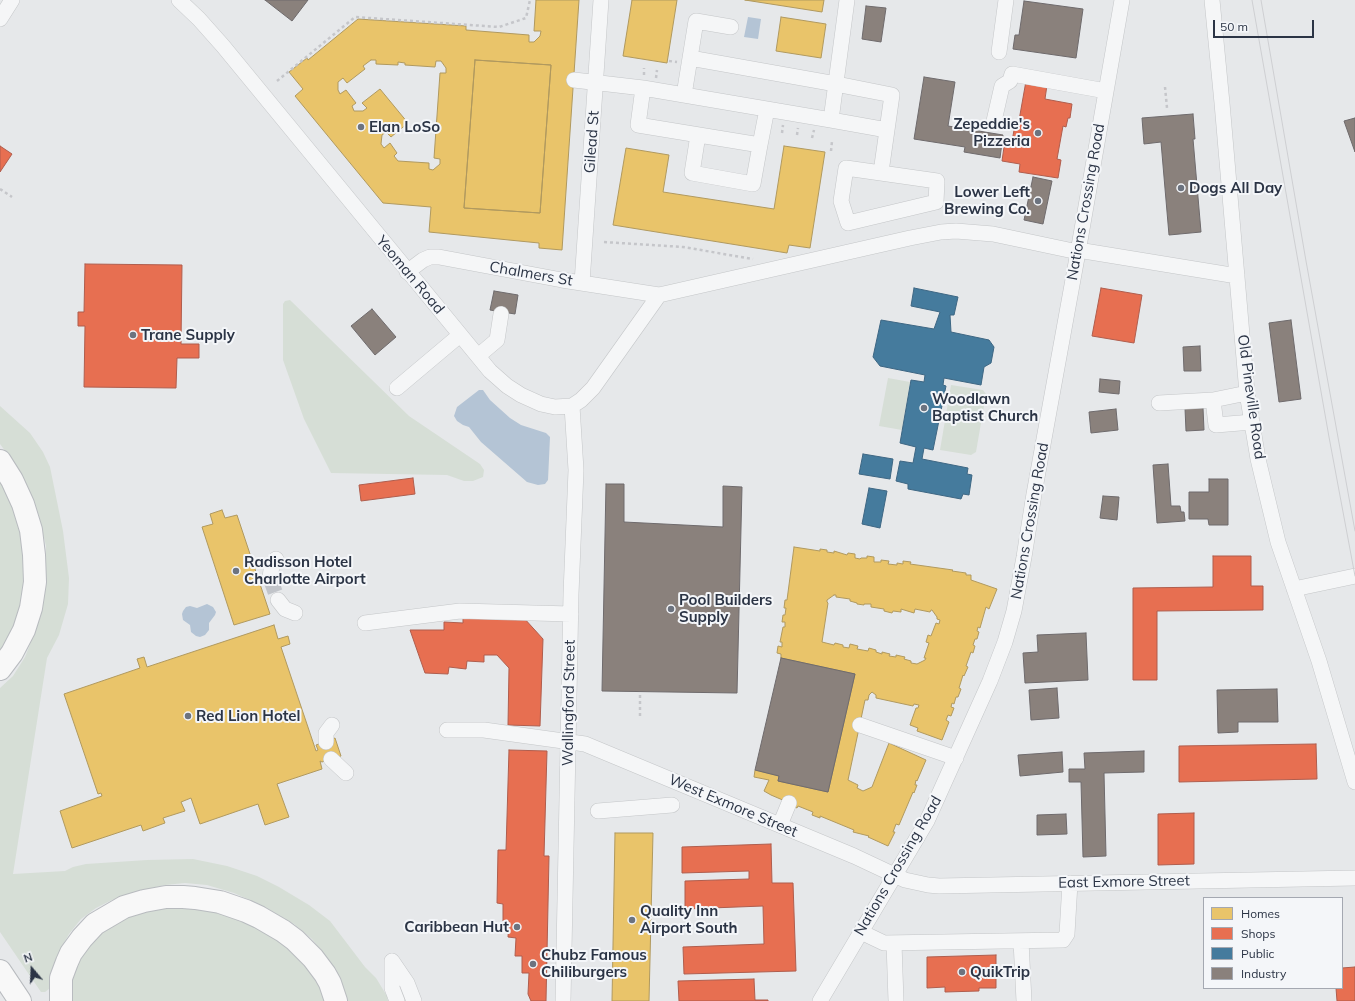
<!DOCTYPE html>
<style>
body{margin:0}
#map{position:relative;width:1355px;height:1001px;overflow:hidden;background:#e6e8ea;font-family:Mulish,sans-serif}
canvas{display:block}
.legend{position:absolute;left:1203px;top:897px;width:140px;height:92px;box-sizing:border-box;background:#f4f6f9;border:1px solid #a4a8b1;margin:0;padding:5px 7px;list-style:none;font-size:12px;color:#2b3445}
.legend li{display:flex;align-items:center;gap:8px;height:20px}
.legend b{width:20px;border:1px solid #a4a8b1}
.north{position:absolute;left:12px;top:949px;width:40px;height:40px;-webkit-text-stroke:3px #f4f6f9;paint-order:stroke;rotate:341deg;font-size:11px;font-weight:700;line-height:16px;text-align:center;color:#2b3445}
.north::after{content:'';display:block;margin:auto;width:14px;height:18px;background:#2b3445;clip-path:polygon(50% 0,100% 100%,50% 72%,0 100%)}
.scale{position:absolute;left:1213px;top:20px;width:101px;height:18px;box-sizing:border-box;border:2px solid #2b3445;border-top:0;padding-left:5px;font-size:12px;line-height:14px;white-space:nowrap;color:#2b3445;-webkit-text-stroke:3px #f4f6f9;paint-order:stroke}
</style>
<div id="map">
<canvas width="1355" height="1001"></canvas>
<ul class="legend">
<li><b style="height:11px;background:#e9c46a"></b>Homes</li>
<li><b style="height:11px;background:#e76f51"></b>Shops</li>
<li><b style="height:11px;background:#457b9d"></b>Public</li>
<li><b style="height:11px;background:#8a817c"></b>Industry</li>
</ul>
<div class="north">N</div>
<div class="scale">50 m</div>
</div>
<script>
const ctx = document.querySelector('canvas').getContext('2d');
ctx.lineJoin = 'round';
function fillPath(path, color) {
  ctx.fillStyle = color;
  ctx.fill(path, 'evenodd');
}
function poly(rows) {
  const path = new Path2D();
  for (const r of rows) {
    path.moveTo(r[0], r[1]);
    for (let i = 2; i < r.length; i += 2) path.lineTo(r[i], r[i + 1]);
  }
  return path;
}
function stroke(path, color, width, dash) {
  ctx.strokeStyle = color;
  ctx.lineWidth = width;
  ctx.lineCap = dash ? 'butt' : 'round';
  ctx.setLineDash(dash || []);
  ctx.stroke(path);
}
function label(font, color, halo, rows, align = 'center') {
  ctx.font = font + ' Mulish,sans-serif';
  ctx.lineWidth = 4;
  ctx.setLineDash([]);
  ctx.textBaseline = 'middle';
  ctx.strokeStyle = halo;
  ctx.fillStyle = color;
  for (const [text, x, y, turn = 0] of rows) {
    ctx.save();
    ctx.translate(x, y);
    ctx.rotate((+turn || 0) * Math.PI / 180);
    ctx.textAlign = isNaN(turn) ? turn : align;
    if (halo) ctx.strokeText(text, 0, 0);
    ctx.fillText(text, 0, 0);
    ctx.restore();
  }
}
const green = poly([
 [290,300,409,416,480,464,484,470,483,477,473,481,464,481,447,475,331,473,304,419,283,360,283,304,285,301],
 [888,378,910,382,902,430,879,426],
 [951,385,983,390,986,394,976,452,971,455,940,450],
 [0,406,30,433,43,452,50,467,63,531,69,578,68,604,59,635,47,658,13,874,65,871,73,867,86,864,147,860,193,859,227,866,257,876,279,887,309,905,330,921,365,967,376,978,387,996,388,1001,346,1001,341,983,333,966,312,939,294,924,263,906,234,893,207,885,185,883,165,885,139,891,112,900,96,908,81,919,69,934,59,952,50,974,49,989,45,992,41,992,0,932,0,688,13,676,25,657,41,616,45,584,46,546,37,510,27,487,17,467,0,444],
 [0,477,16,512,24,543,24,590,17,619,0,653],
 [161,905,220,910,276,936,317,978,327,1001,71,1001,71,980,75,964,103,926]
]);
const water = poly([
 [748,17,761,19,758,39,744,37],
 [479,390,483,390,490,400,510,418,521,425,546,433,550,437,548,480,545,484,538,485,527,482,481,442,469,427,463,425,457,421,454,416,457,407],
 [207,604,213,607,216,612,215,615,209,623,209,630,205,635,200,637,196,636,191,632,190,625,183,620,182,614,183,611,186,607,190,606,197,608]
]);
const homes = poly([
 [536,0,579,0,562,250,539,248,539,243,429,232,431,207,383,203,295,96,303,89,289,72,307,58,308,60,358,19,466,26,466,30,529,35,529,42,534,42,540,36,541,31,534,31,536,0],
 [371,60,376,60,376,64,398,65,398,62,405,63,405,65,435,67,436,61,441,61,446,68,446,73,440,73,434,158,440,159,440,164,433,170,429,169,429,163,398,161,394,156,397,153,390,143,384,148,381,144,382,135,386,132,391,137,408,123,380,89,362,103,367,108,363,111,354,111,352,106,356,103,346,90,340,94,338,90,338,82,343,78,347,83,365,69,363,66,371,60],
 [475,60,551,65,540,213,464,208,475,60],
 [632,0,677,0,667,63,623,56,632,0],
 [745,0,824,0,822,12,745,0],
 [781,17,826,24,821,58,776,51,781,17],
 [475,60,551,65,540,213,464,208,475,60],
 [784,146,825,152,810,248,789,245,787,253,613,225,626,148,669,155,663,192,774,209,784,146],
 [222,510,225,518,237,515,270,614,234,625,202,527,213,524,210,514,222,510],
 [794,547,820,551,820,549,827,550,827,552,834,553,834,551,847,555,848,553,855,554,855,558,860,559,861,558,867,558,867,556,874,557,874,562,881,562,881,560,889,561,888,564,897,565,897,563,903,564,903,561,911,562,910,564,953,570,952,571,966,573,966,575,971,575,971,580,997,589,989,609,986,607,980,628,978,627,977,631,979,632,977,639,975,639,973,645,975,646,973,653,971,652,966,666,968,667,964,676,963,675,959,688,961,689,958,697,956,697,954,704,952,703,951,707,954,708,951,716,948,715,946,720,949,722,942,740,917,731,918,728,910,725,916,708,918,708,919,705,914,704,913,706,876,698,876,695,872,692,869,695,868,700,865,700,848,780,858,785,857,788,863,791,872,787,889,743,926,760,917,781,916,780,915,785,917,785,914,793,913,792,899,825,896,824,893,832,895,832,888,846,868,837,869,836,853,832,854,830,820,816,820,818,812,815,813,812,798,806,797,808,791,805,792,804,771,795,764,791,769,780,754,777,755,770,779,776,778,781,828,792,855,674,781,658,781,654,777,653,778,646,782,647,782,642,780,642,783,627,785,627,785,622,782,622,783,615,785,615,786,608,784,608,785,600,787,600,794,547],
 [834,595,836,595,836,597,850,599,850,601,857,603,857,604,864,605,864,604,871,604,871,607,884,609,884,611,892,613,893,611,901,612,901,609,914,613,915,609,930,612,931,610,932,610,937,617,937,619,940,620,939,624,936,623,931,636,928,635,926,642,929,643,924,658,926,658,925,660,917,664,911,663,911,661,904,659,905,657,896,655,896,657,889,656,890,654,882,652,882,654,876,652,876,650,869,648,868,651,857,649,858,646,850,644,849,648,843,647,843,645,835,643,834,645,822,642,828,603,827,602,827,600,834,595],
 [274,625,278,639,288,636,290,644,281,647,316,751,318,750,316,745,335,738,341,756,322,762,320,761,322,769,277,784,289,817,265,825,258,804,200,824,191,798,181,802,185,811,163,818,165,823,143,831,141,825,72,848,60,811,102,796,101,793,98,794,64,694,140,668,137,659,144,657,147,667,274,625],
 [615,833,653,833,649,1001,612,1001,615,833]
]);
const shops = poly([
 [1026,81,1047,85,1045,99,1072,104,1070,118,1068,118,1066,127,1063,126,1057,159,1061,160,1058,178,1019,172,1020,164,1002,161,1005,140,1012,141,1015,125,1018,126,1026,81],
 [0,146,12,154,0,172,0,146],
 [85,264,182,265,181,344,199,344,199,358,177,358,176,388,84,387,85,326,78,326,78,312,84,312,85,264],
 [1101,288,1142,295,1134,343,1092,336,1101,288],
 [413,478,415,494,361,501,359,485,413,478],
 [1213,556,1251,556,1251,586,1263,586,1263,610,1157,611,1157,680,1133,680,1133,588,1213,587,1213,556],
 [463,616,523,617,543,639,540,726,508,725,509,668,497,655,484,655,484,662,467,661,466,669,449,667,448,674,425,673,410,630,444,630,444,622,463,623,463,616],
 [1316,744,1317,779,1179,782,1179,746,1316,744],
 [509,750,547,751,544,856,549,856,546,1001,531,1001,528,994,529,973,522,973,522,956,515,956,516,938,508,937,509,921,503,921,503,904,497,903,498,850,506,850,509,750],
 [1194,813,1194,864,1158,865,1158,814,1194,813],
 [771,844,772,883,793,883,796,971,684,974,683,947,764,944,763,906,685,909,685,881,749,879,749,871,682,873,682,847,771,844],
 [996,955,996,988,979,988,979,991,945,992,945,987,927,988,927,957,996,955],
 [1355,967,1355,1001,1337,1001,1336,988,1342,988,1342,968,1355,967],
 [754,979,755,1000,768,1000,768,1001,679,1001,678,981,754,979]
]);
const public = poly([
 [914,288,958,297,954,315,950,315,951,332,989,340,994,347,991,363,984,367,981,385,944,378,943,385,946,386,933,450,924,448,922,459,968,468,967,474,972,475,969,495,963,494,961,499,908,489,908,484,896,481,900,461,913,463,916,447,900,443,911,380,924,382,925,375,880,366,873,357,881,320,934,329,940,312,911,306,914,288],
 [863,454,893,459,890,479,859,474,863,454],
 [869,488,887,491,880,528,862,524,869,488]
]);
const industry = poly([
 [265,0,308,0,292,21,265,0],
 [1024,1,1083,9,1076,58,1013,49,1015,35,1019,35,1024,1],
 [866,6,886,8,881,42,862,39,866,6],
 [924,77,955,82,948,126,1003,135,1000,158,964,152,965,147,914,139,924,77],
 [1193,114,1195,139,1193,139,1201,232,1169,235,1161,142,1144,144,1142,118,1193,114],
 [1355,118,1355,152,1344,121,1355,118],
 [1033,177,1052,181,1043,224,1024,220,1033,177],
 [494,291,518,295,515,314,490,310,494,291],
 [372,309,396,337,375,355,351,326,372,309],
 [1291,320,1301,399,1279,402,1269,323,1291,320],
 [1200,346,1201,371,1184,371,1183,347,1200,346],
 [1100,379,1120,381,1119,394,1099,392,1100,379],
 [1185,408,1203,408,1204,430,1186,431,1185,408],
 [1116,409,1118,430,1091,433,1089,412,1116,409],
 [1168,464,1171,506,1180,506,1181,512,1184,512,1185,521,1157,523,1153,465,1168,464],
 [1209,479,1228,479,1228,525,1209,525,1208,519,1189,519,1189,492,1209,492,1209,479],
 [606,484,624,484,624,522,723,527,723,486,742,487,737,693,602,691,606,484],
 [1103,496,1119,497,1117,520,1100,518,1103,496],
 [1086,633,1088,680,1025,683,1023,653,1038,652,1037,635,1086,633],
 [781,658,855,674,828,792,778,781,779,776,755,770,781,658],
 [1057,688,1059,718,1031,720,1029,690,1057,688],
 [1277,689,1278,722,1238,722,1238,732,1218,733,1217,690,1277,689],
 [1144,751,1144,772,1104,773,1106,856,1083,857,1081,782,1069,782,1069,769,1085,769,1084,753,1144,751],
 [1062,752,1063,772,1020,776,1018,755,1062,752],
 [1066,814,1067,834,1037,835,1037,815,1066,814]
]);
const minorTunnel = poly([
 [270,578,278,600]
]);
const path = poly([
 [669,61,677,62],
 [644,75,644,68],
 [656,78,657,70],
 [277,81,355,17,499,27,526,18,530,0],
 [1165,87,1167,108],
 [782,133,783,125],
 [797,135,798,128],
 [812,138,814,130],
 [831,151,832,141],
 [0,189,12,197],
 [604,242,683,247,753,259],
 [640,716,640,694]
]);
const minor = poly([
 [179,0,199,19,223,46,490,371,507,386,521,395,541,404,555,407,572,406,581,400,593,388,659,295],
 [847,0,831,120,887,130,881,172],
 [1212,0,1222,103,1247,393,1258,459,1278,542,1319,661,1355,782],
 [0,19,12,0],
 [731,27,696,21,690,58,836,84,892,95,887,130],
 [999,52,1006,0],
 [574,80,643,88,831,120],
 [643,88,638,125,760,145,753,184,692,173,698,135],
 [684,95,690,58],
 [994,121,1002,86,1010,81,1012,74,1106,91],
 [760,145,767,109],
 [846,168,937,181,936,202,848,223,841,201,846,168],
 [1078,250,1237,276],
 [407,272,423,260,430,257,439,257,562,280,659,295,910,238,941,232,956,231,993,234,1078,252],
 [582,283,601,0],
 [478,356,497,340,501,314],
 [397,388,460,335],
 [1247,393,1213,400,1216,425,1252,422],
 [1159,403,1213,400],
 [270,578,271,570,276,559],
 [1294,589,1355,576],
 [278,600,285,609,295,613],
 [365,623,460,611,571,614],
 [860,725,956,758],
 [447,730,484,730,585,744,854,856,905,880,928,885,939,886,1355,878],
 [326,742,326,733,332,725],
 [331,759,346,773],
 [598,811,672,805],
 [780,825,789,803],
 [861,932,884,943,1063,940,1067,934,1070,883],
 [1021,941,1024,1001],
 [894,943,896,1001],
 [392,961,407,983,414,1001],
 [392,961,392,988,397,1001],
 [563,1001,571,594,576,470,572,406],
 [820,1001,927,821,990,681,1005,642,1014,611,1024,557,1034,494,1078,252,1122,0]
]);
const highway = poly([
 [0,461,12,480,23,504,31,530,34,555,35,582,31,608,24,630,12,653,0,669],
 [0,971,20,1001],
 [61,1001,61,978,67,962,71,953,82,938,95,924,124,907,144,901,166,897,183,897,195,898,220,902,246,911,259,917,283,931,295,940,313,958,325,974,330,983,336,1001]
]);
const tram = poly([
 [1252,0,1329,437,1355,576],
 [1261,0,1306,261,1355,531]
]);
const markers = [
 [361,127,4,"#6c737f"],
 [1038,133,4,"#6c737f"],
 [1181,188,4,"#6c737f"],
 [1038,201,4,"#6c737f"],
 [133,335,4,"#6c737f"],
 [924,408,4,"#6c737f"],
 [236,571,4,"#6c737f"],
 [671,609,4,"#6c737f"],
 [188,716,4,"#6c737f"],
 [632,920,4,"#6c737f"],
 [517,927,4,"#6c737f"],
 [533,964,4,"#6c737f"],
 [962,972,4,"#6c737f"]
];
const poiNames = [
 ["Zepeddie's",1030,124,"right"],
 ["Pizzeria",1030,141,"right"],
 ["Elan LoSo",369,127],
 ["Dogs All Day",1189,188],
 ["Lower Left",1030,192,"right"],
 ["Brewing Co.",1030,209,"right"],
 ["Trane Supply",141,335],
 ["Woodlawn",932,399],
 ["Baptist Church",932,416],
 ["Radisson Hotel",244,562],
 ["Charlotte Airport",244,579],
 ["Pool Builders",679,600],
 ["Supply",679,617],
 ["Red Lion Hotel",196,716],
 ["Quality Inn",640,911],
 ["Airport South",640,928],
 ["Caribbean Hut",509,927,"right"],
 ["Chubz Famous",541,955],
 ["Chiliburgers",541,972],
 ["QuikTrip",970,972]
];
const streetNames = [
 ["Gilead St",592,142,-86],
 ["Nations Crossing Road",1086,202,-80],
 ["Chalmers St",531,274,10],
 ["Yeoman Road",410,275,50],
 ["Old Pineville Road",1251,397,82],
 ["Nations Crossing Road",1030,521,-80],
 ["Wallingford Street",569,703,-89],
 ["West Exmore Street",733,806,23],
 ["Nations Crossing Road",898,866,-60],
 ["East Exmore Street",1124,882,-1]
];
fillPath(green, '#d6ded6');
fillPath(water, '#b4c4d5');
fillPath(homes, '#e9c46a');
stroke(homes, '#b0995f', 1);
fillPath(shops, '#e76f51');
stroke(shops, '#af5d4d', 1);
fillPath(public, '#457b9d');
stroke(public, '#3d6683', 1);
fillPath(industry, '#8a817c');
stroke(industry, '#6e6a6c', 1);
stroke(minorTunnel, '#c1c4c9', 15, [15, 8]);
stroke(minor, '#c4c6c8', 16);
stroke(highway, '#b8bbbf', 24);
stroke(path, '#c5c6ca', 2.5, [3, 3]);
stroke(minor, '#f5f6f7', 15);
stroke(highway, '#f8f8f8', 22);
stroke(tram, '#cecfd2', 1);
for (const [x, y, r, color] of markers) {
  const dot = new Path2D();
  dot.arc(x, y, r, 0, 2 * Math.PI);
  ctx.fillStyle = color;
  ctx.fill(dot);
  stroke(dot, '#f4f6f9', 1.5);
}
label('bold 15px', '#2b3445', '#f4f6f9', poiNames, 'left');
label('15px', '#2b3445', '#f4f6f9', streetNames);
</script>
